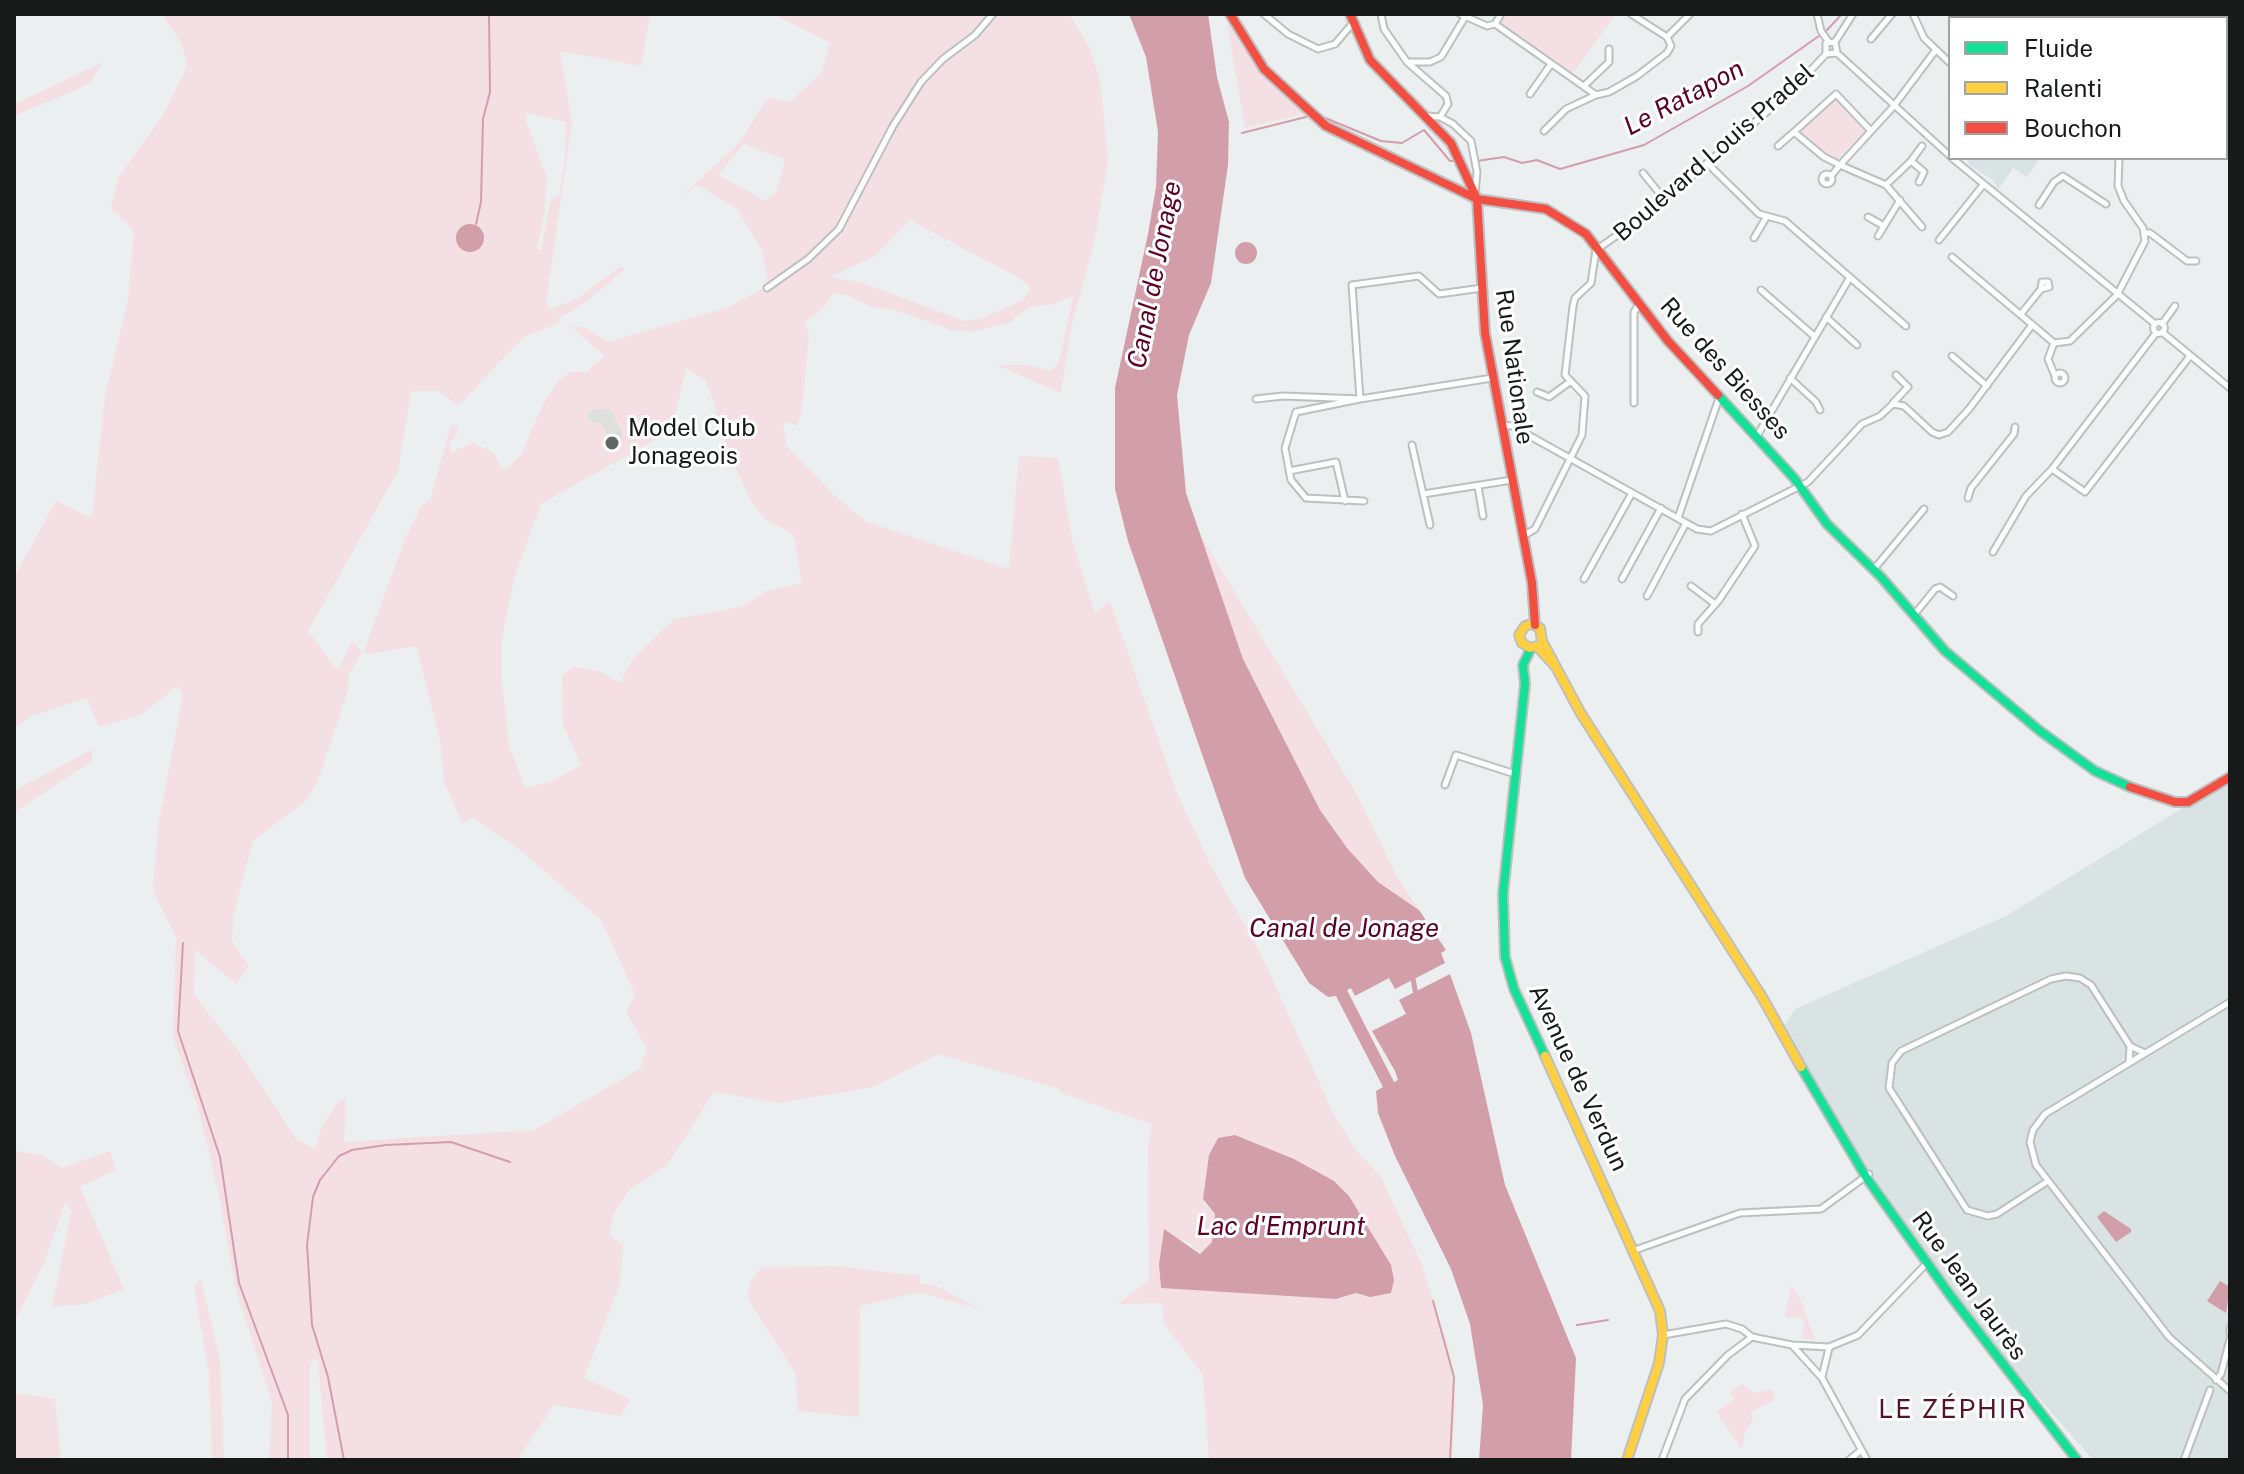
<!DOCTYPE html>
<meta charset="utf-8">
<style>
body{margin:0}
#map{position:relative;width:2244px;height:1474px;overflow:hidden;background:#ebefef;font-family:"Public Sans",sans-serif}
canvas{display:block}
.frame{position:absolute;inset:0;border:16px solid #181a1a;pointer-events:none}
.legend{position:absolute;left:1948px;top:16px;width:280px;height:144px;box-sizing:border-box;background:#fff;border:2px solid #a3a3a3;margin:0;padding:10px 14px;list-style:none;font-size:24px;color:#181a1a}
.legend li{display:flex;align-items:center;gap:16px;height:40px}
.legend b{width:40px;border:2px solid #a3a3a3}
</style>
<div id="map">
<canvas width="2244" height="1474"></canvas>
<div class="frame"></div>
<ul class="legend">
<li><b style="height:10px;background:#16e098"></b>Fluide</li>
<li><b style="height:10px;background:#ffcf43"></b>Ralenti</li>
<li><b style="height:10px;background:#f24e42"></b>Bouchon</li>
</ul>
</div>
<script>
const ctx = document.querySelector('canvas').getContext('2d');
ctx.lineJoin = 'round';
function fillPath(path, color) {
  ctx.fillStyle = color;
  ctx.fill(path, 'evenodd');
}
function poly(rows) {
  const path = new Path2D();
  for (const r of rows) {
    if (r.length === 3) {
      path.moveTo(r[0] + r[2], r[1]);
      path.arc(r[0], r[1], r[2], 0, 2 * Math.PI);
      continue;
    }
    path.moveTo(r[0], r[1]);
    for (let i = 2; i < r.length; i += 2) path.lineTo(r[i], r[i + 1]);
  }
  return path;
}
function stroke(path, color, width, dash) {
  ctx.strokeStyle = color;
  ctx.lineWidth = width;
  ctx.lineCap = dash ? 'butt' : 'round';
  ctx.setLineDash(dash || []);
  ctx.stroke(path);
}
function label(font, color, halo, rows, align = 'center') {
  ctx.font = font + ' "Public Sans",sans-serif';
  ctx.lineWidth = 6;
  ctx.setLineDash([]);
  ctx.textBaseline = 'middle';
  ctx.strokeStyle = halo;
  ctx.fillStyle = color;
  for (const [text, x, y, turn = 0] of rows) {
    ctx.save();
    ctx.translate(x, y);
    ctx.rotate((+turn || 0) * Math.PI / 180);
    ctx.textAlign = isNaN(turn) ? turn : align;
    if (halo) ctx.strokeText(text, 0, 0);
    ctx.fillText(text, 0, 0);
    ctx.restore();
  }
}
const built = poly([
 [1967,158,2040,158,2027,177,2013,168,1998,190,1993,180,1969,165],
 [2230,779,2230,1460,2093,1460,1996,1349,1917,1241,1828,1108,1783,1027,1795,1009,2006,916]
]);
const green = poly([
 [162,14,650,14,641,66,560,51,572,123,546,304,550,309,578,298,621,266,625,269,585,303,558,319,559,323,524,337,461,403,455,404,439,391,411,391,398,471,308,631,335,667,339,668,352,641,362,652,349,674,348,690,317,783,306,801,253,841,233,917,232,941,249,966,236,984,195,950,194,995,240,1053,297,1140,315,1149,322,1126,337,1103,346,1098,344,1142,534,1130,640,1069,647,1049,626,1012,635,994,601,920,524,853,472,817,463,825,444,782,440,740,416,646,368,654,364,651,405,539,422,505,430,500,451,425,456,425,458,432,449,445,451,452,474,443,494,453,501,468,508,468,521,455,543,404,559,380,570,372,586,372,604,356,571,326,585,328,608,342,729,307,769,285,762,251,737,209,698,185,682,196,740,142,767,98,790,102,821,73,830,43,772,14,1069,14,1088,45,1100,79,1108,161,1094,244,1072,324,1061,393,996,365,1029,365,1051,371,1059,361,1073,296,1054,304,1030,307,1008,323,971,332,951,330,895,310,872,307,847,295,833,293,824,307,805,323,809,335,801,416,797,425,784,422,783,425,786,445,834,495,865,521,1009,569,1019,456,1058,458,1073,543,1095,613,1110,601,1177,793,1209,862,1259,950,1333,1113,1355,1149,1381,1177,1421,1263,1449,1350,1455,1398,1452,1460,1209,1460,1203,1375,1164,1324,1162,1303,1117,1304,1149,1281,1148,1147,1152,1124,1064,1094,1057,1088,938,1054,874,1087,777,1103,714,1092,667,1165,629,1190,614,1213,609,1235,623,1245,620,1283,584,1378,630,1399,621,1416,554,1405,518,1459,548,1460,327,1460,318,1360,310,1362,310,1460,269,1460,272,1402,235,1286,219,1195,198,1109,173,1037,176,937,153,891,158,826,183,694,177,686,142,714,99,727,87,698,32,716,14,728,14,577,56,501,92,518,105,396,128,299,134,231,111,208,118,178,163,115,187,66,182,45],
 [527,113,566,122,565,158,559,196,551,198,541,251,537,248,545,211,547,177,525,119],
 [744,144,785,160,777,190,766,201,718,175],
 [910,220,1021,279,1031,288,1023,300,982,318,965,321,860,282,830,277,875,256],
 [686,368,705,380,710,391,730,456,752,503,765,519,793,534,802,583,767,591,741,607,674,619,632,660,620,683,600,671,573,667,562,676,563,725,581,765,550,782,525,788,509,745,502,683,502,637,514,579,541,504,672,430],
 [1235,1135,1294,1159,1334,1181,1349,1196,1391,1265,1370,1297,1356,1293,1336,1299,1162,1288,1162,1234,1190,1243,1200,1254,1212,1242,1215,1214,1204,1203],
 [1505,14,1616,14,1571,76,1498,24],
 [1227,23,1259,69,1306,113,1245,128],
 [103,62,91,82,76,90,14,116,15,104],
 [1833,99,1840,101,1866,130,1836,161,1801,135,1801,128],
 [1199,533,1359,798,1395,873,1419,910,1378,882,1347,848,1320,810,1243,659],
 [92,749,92,761,14,812,14,791],
 [14,1151,42,1155,62,1168,110,1151,116,1170,80,1187,124,1289,86,1304,52,1307,71,1212,66,1201,44,1263,14,1323],
 [834,1266,919,1276,920,1284,934,1285,982,1310,920,1292,860,1306,859,1417,798,1411,795,1373,748,1299,749,1284,761,1267],
 [201,1280,220,1360,224,1460,212,1460,209,1374,194,1286],
 [1791,1285,1801,1301,1815,1340,1802,1338,1804,1318,1785,1317],
 [1742,1384,1754,1393,1773,1389,1775,1400,1751,1412,1753,1420,1745,1432,1742,1449,1716,1412,1734,1399,1730,1392],
 [14,1393,55,1399,61,1460,14,1460]
]);
const water = poly([
 [1129,14,1208,14,1217,77,1229,122,1228,165,1211,283,1189,335,1177,395,1186,493,1243,659,1320,810,1347,848,1378,882,1419,910,1446,950,1441,953,1445,963,1395,989,1389,978,1355,996,1351,988,1347,990,1394,1082,1398,1080,1395,1071,1372,1031,1406,1014,1399,1000,1450,974,1471,1033,1505,1185,1576,1358,1571,1460,1479,1460,1483,1405,1470,1324,1451,1269,1395,1156,1378,1113,1376,1091,1383,1087,1336,996,1328,997,1309,983,1245,878,1128,541,1115,489,1115,388,1148,234,1156,187,1158,132,1146,57],
 [470,238,14],
 [1246,253,11],
 [1235,1135,1294,1159,1334,1181,1349,1196,1391,1265,1394,1280,1391,1293,1370,1297,1356,1293,1336,1299,1161,1288,1159,1264,1164,1229,1200,1254,1212,1242,1215,1214,1203,1199,1209,1155,1218,1138],
 [2104,1211,2131,1229,2131,1232,2116,1242,2097,1217],
 [2220,1281,2230,1287,2226,1313,2207,1301]
]);
const stream = poly([
 [1318,115,1381,141,1402,143,1424,130,1450,161,1455,161],
 [1242,133,1306,117],
 [1477,161,1504,157,1522,163,1537,160,1560,169,1644,145,1748,86,1826,31,1842,14],
 [476,224,481,202,483,119,490,92,489,14],
 [183,943,178,1031,220,1157,239,1283,288,1415,288,1460],
 [1433,1301,1454,1377,1450,1460],
 [1577,1325,1608,1320],
 [344,1460,328,1377,312,1325,307,1245,313,1197,320,1180,339,1156,352,1150,386,1145,451,1142,510,1162]
]);
const canal = poly([
 [1412,973,1416,995]
]);
const taxiway = poly([
 [595,416,606,416,615,435]
]);
const street = poly([
 [1264,14,1288,34,1318,49,1335,44,1352,24],
 [1381,14,1384,29,1407,62,1446,96,1448,104,1440,117],
 [1460,14,1487,26,1495,24],
 [1631,14,1667,37],
 [1817,14,1821,31,1828,41],
 [1913,14,1924,38,1950,63],
 [2125,14,2126,18],
 [2012,18,2012,14],
 [1495,24,1596,95,1566,109,1544,131],
 [1495,24,1501,14],
 [1667,37,1690,14],
 [1871,39,1892,14],
 [1835,42,1853,14],
 [1837,53,1950,156],
 [1826,54,1837,53,1835,42],
 [1826,54,1826,43,1835,42],
 [1408,62,1430,62,1441,57,1465,17],
 [1584,86,1609,62,1609,49],
 [1530,94,1551,64],
 [1596,95,1609,92,1637,76,1667,53,1671,46,1667,37],
 [1427,116,1440,117,1453,124,1471,141,1477,172,1475,193],
 [1778,146,1794,132],
 [1952,158,2155,324],
 [1911,161,1922,146],
 [1707,163,1759,214,1785,221,1906,326],
 [1643,173,1664,199],
 [1827,179,5],
 [1831,176,1840,165,1824,157,1794,132,1836,94,1871,131],
 [1886,185,1911,161,1924,172,1919,182],
 [2039,205,2054,182,2063,176,2106,204],
 [1868,217,1884,226],
 [1922,227,1886,185,1840,165,1893,107,1935,51],
 [2144,233,2150,233,2187,261,2196,261],
 [1878,236,1900,200],
 [1754,238,1767,216],
 [1939,240,1983,185],
 [1952,257,2054,343],
 [767,288,808,259,839,229,893,126,921,82,943,59,975,35,993,14],
 [1761,290,1814,336],
 [2021,314,2041,289,2049,287,2048,282,2042,282,2041,289],
 [1826,317,1857,345],
 [2159,328,5.5],
 [2162,324,2175,306],
 [2162,332,2230,388],
 [2156,333,2052,469,2085,492,2190,356],
 [2054,343,2070,341,2117,295,2145,241,2143,228,2124,201,2118,186,2119,158],
 [2054,343,2048,359,2055,376],
 [1952,356,1987,386],
 [2060,378,5],
 [1790,378,1816,402,1820,410],
 [1537,392,1549,397,1571,381],
 [1256,399,1283,396,1360,399,1492,378],
 [1634,403,1634,312,1640,303],
 [1893,403,1908,387,1896,375],
 [1501,425,1512,426,1697,529,1711,531,1808,482,1862,424,1880,416,1893,404,1904,406,1932,432,1939,435,1948,432,1969,409,2032,325],
 [1757,436,1849,279],
 [1412,445,1430,525],
 [1289,471,1336,462,1345,501],
 [1478,486,1483,516],
 [1423,494,1512,480],
 [1968,498,1971,488,2014,434,2015,427],
 [1364,501,1306,498,1291,480,1285,448,1296,412,1360,399,1352,285,1419,276,1439,294,1482,288],
 [1678,518,1719,398],
 [1523,536,1535,529,1582,435,1585,396,1565,375,1573,306,1575,298,1591,283,1596,250,1649,213,1791,91,1826,54],
 [1993,552,2026,496,2052,469],
 [1874,569,1924,509],
 [1584,579,1632,493],
 [1622,579,1661,508],
 [1691,586,1715,604],
 [1647,596,1686,523],
 [1914,615,1935,589,1940,587,1953,596],
 [1698,632,1698,624,1719,600,1755,546,1742,514],
 [1445,785,1456,755,1515,774],
 [2230,1002,2045,1114,2033,1130,2030,1142,2036,1165,2169,1337,2230,1391],
 [2130,1046,2145,1053],
 [2129,1063,2130,1046],
 [2048,1181,1997,1214,1988,1216,1967,1210,1889,1088,1892,1063,1901,1051,2051,979,2066,976,2080,978,2091,985,2130,1046],
 [1635,1250,1740,1213,1821,1209,1869,1174],
 [2230,1328,2230,1333],
 [1663,1335,1726,1324,1742,1329,1752,1337,1792,1345,1829,1347,1858,1335,1926,1264],
 [1792,1345,1822,1378,1867,1460],
 [1822,1377,1829,1348],
 [2216,1380,2221,1374,2230,1339],
 [1662,1460,1685,1399,1728,1355,1752,1337],
 [1849,1460,1860,1451],
 [2184,1460,2210,1390]
]);
const fast = poly([
 [1718,395,1794,478,1827,524,1881,577,1945,651,2040,731,2095,771,2130,787],
 [1531,648,1523,665,1525,684,1503,894,1505,957,1514,989,1545,1056],
 [1801,1067,1866,1177,1950,1295,2077,1460]
]);
const slow = poly([
 [1555,666,1537,646,1530,648,1522,643,1519,635,1525,626,1532,624,1540,628,1542,641,1580,712,1762,997,1801,1067],
 [1545,1056,1660,1311,1663,1335,1659,1363,1627,1460]
]);
const jam = poly([
 [1230,14,1264,69,1326,126,1477,199,1546,209,1586,234,1668,341,1718,395],
 [1350,14,1370,60,1451,143,1477,199,1485,333,1532,583,1535,625],
 [2130,787,2175,802,2188,802,2230,777]
]);
const markers = [
 [612,443,8,"#626565"]
];
const streetNames = [
 ["Boulevard Louis Pradel",1714,153,-41],
 ["Rue Nationale",1514,367,82],
 ["Rue des Biesses",1725,369,48],
 ["Avenue de Verdun",1578,1078,65],
 ["Rue Jean Jaurès",1969,1286,54]
];
const poiNames = [
 ["Model Club",628,429],
 ["Jonageois",628,457]
];
const waterNames = [
 ["Le Ratapon",1684,98,-28],
 ["Canal de Jonage",1155,275,-79],
 ["Canal de Jonage",1344,929],
 ["Lac d'Emprunt",1281,1227]
];
const neighbourhoodNames = [
 ["LE ZÉPHIR",1953,1410]
];
fillPath(built, '#d9e3e3');
fillPath(green, '#f4e0e4');
fillPath(water, '#d29eaa');
stroke(stream, '#d29eaa', 2);
stroke(canal, '#d29eaa', 5);
stroke(taxiway, '#dee0e0', 14);
stroke(street, '#bdc0c0', 9);
stroke(fast, '#bdc0c0', 12);
stroke(slow, '#bdc0c0', 12);
stroke(jam, '#bdc0c0', 12);
stroke(street, '#fcfdfd', 5);
stroke(fast, '#16e098', 8);
stroke(slow, '#ffcf43', 8);
stroke(jam, '#f24e42', 8);
for (const [x, y, r, color] of markers) {
  const dot = new Path2D();
  dot.arc(x, y, r, 0, 2 * Math.PI);
  ctx.fillStyle = color;
  ctx.fill(dot);
  stroke(dot, '#fff', 3);
}
label('24px', '#181a1a', '#fff', streetNames);
label('24px', '#181a1a', '#fff', poiNames, 'left');
label('italic 26px', '#5d0025', '#fff', waterNames);
ctx.letterSpacing = '2px';
label('26px', '#561227', '#fff', neighbourhoodNames);
ctx.letterSpacing = '0px';
</script>
